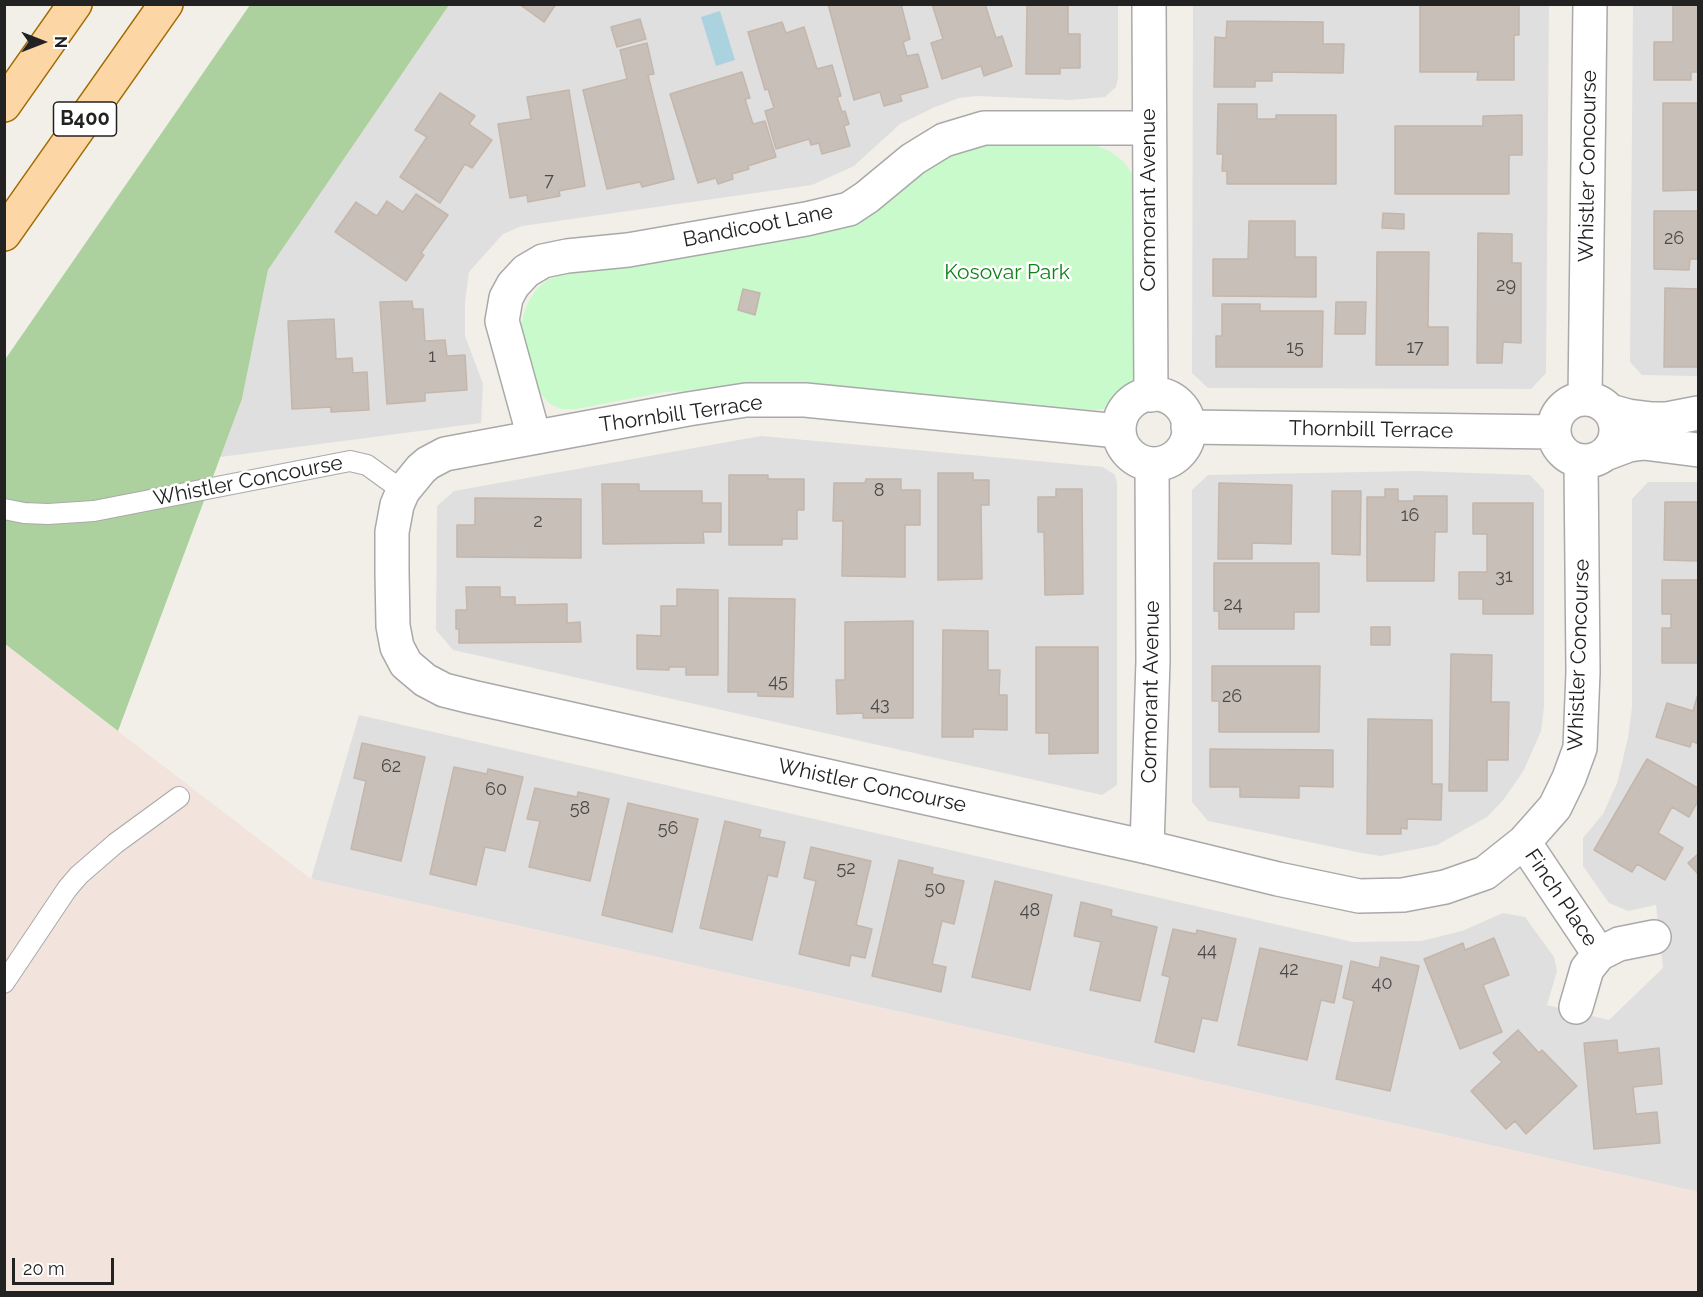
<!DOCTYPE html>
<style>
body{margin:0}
#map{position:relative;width:1703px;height:1297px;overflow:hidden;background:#f2efe9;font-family:Raleway,sans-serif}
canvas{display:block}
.frame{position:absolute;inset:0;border:6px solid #222;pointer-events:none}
.north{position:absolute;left:12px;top:12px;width:60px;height:60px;-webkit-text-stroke:4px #fff;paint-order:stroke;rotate:90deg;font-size:16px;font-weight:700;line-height:24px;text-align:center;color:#222}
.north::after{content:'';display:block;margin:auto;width:21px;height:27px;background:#222;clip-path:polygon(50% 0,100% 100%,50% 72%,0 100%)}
.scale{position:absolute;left:12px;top:1258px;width:102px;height:27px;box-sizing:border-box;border:3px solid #222;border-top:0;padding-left:8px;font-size:18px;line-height:21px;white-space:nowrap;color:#222;-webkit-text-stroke:4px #fff;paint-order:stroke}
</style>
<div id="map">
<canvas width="1703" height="1297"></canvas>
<div class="frame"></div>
<div class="north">N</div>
<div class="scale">20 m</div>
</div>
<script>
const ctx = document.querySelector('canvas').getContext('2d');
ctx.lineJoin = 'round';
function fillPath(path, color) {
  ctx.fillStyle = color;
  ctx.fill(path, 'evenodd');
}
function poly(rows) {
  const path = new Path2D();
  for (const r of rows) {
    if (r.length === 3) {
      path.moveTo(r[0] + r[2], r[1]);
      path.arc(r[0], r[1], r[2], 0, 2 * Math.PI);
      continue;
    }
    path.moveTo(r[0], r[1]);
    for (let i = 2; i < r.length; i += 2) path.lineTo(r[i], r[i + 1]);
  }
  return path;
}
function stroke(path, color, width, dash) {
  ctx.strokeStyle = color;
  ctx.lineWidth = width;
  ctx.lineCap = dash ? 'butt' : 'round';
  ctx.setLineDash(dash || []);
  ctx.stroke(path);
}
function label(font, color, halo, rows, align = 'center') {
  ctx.font = font + ' Raleway,sans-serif';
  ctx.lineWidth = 5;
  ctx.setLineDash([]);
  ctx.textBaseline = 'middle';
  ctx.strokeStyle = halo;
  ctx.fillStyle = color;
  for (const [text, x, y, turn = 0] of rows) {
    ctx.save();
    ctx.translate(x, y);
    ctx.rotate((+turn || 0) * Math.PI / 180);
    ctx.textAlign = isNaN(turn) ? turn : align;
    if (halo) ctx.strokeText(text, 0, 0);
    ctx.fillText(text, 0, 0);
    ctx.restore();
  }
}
const residential = poly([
 [449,5,1118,5,1118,77,1116,87,1105,97,1070,100,977,96,959,98,935,107,900,124,854,166,812,185,522,226,503,234,469,272,465,302,465,336,483,384,481,423,220,457,242,399,268,270],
 [1193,5,1549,5,1546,373,1531,389,1208,388,1192,373],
 [1633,5,1698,5,1698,376,1642,375,1630,362],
 [761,436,1103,467,1115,475,1117,483,1117,785,1102,795,453,650,436,630,437,506,454,491],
 [1416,471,1530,475,1544,490,1544,707,1541,731,1524,770,1504,799,1487,817,1437,845,1381,856,1362,853,1208,821,1192,802,1192,490,1208,475],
 [1648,482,1698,482,1698,1192,311,879,359,715,1353,942,1421,941,1462,931,1503,913,1525,917,1554,957,1557,971,1547,1005,1609,1020,1663,968,1656,905,1628,911,1609,903,1583,866,1583,838,1603,814,1617,783,1628,738,1632,707,1632,499]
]);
const military = poly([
 [4,644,311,879,1698,1192,1698,1292,5,1292]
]);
const forest = poly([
 [250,5,449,5,268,270,242,399,118,731,5,644,4,361]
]);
const park = poly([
 [982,144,1092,144,1110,151,1124,162,1135,178,1135,377,1125,394,1117,404,1103,409,1090,410,800,384,665,392,576,409,562,409,550,404,534,386,519,330,527,304,536,290,547,280,571,271,820,225,943,157]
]);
const water = poly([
 [720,11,735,60,716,66,701,17]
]);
const building = poly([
 [519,4,556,4,544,22,519,4],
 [828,4,901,4,910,39,903,42,907,56,918,54,928,87,900,95,902,101,884,106,880,92,854,100,828,4],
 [932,4,985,4,996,38,1002,36,1012,66,984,76,981,66,942,79,931,43,943,39,932,4],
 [1027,4,1068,4,1068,34,1080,34,1080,68,1060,68,1060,74,1026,74,1027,4],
 [1420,4,1519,4,1519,35,1514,35,1514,80,1477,80,1478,72,1420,72,1420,4],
 [1673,4,1698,4,1698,72,1691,72,1691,80,1654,80,1654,42,1673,42,1673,4],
 [640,19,646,39,617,47,611,27,640,19],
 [1227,21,1323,22,1323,44,1344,44,1343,73,1272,72,1272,81,1255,81,1255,87,1214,87,1215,37,1226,38,1227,21],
 [782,22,786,33,804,27,817,69,832,65,841,96,837,97,842,112,845,111,849,124,844,126,850,146,822,154,819,143,811,145,809,139,776,149,765,111,774,108,768,89,765,90,748,32,782,22],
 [647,43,654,74,648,75,674,179,642,187,640,182,607,189,583,90,627,79,620,50,647,43],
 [742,72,750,98,745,99,753,124,765,121,776,157,748,166,749,169,732,174,733,179,718,184,716,178,698,183,670,94,742,72],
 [569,90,585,186,559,191,560,196,528,202,527,195,510,198,498,124,531,119,527,97,569,90],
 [440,93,475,116,469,124,492,140,472,168,465,164,440,203,400,177,427,137,415,130,440,93],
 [1663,103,1698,103,1698,190,1663,191,1663,103],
 [1218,104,1257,104,1257,119,1276,119,1276,115,1336,115,1336,184,1227,184,1227,171,1222,171,1223,154,1217,154,1218,104],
 [1522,115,1522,155,1509,155,1509,194,1395,194,1395,126,1483,126,1483,116,1522,115],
 [416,194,448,215,421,253,424,255,406,281,335,232,356,202,377,216,387,201,403,212,416,194],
 [1654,211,1698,211,1698,259,1690,259,1689,270,1654,269,1654,211],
 [1383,213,1404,214,1404,229,1382,228,1383,213],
 [1249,221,1295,221,1295,257,1316,257,1316,297,1213,296,1213,259,1248,259,1249,221],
 [1478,233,1512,234,1512,263,1521,263,1521,343,1503,342,1502,363,1477,363,1478,233],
 [1377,252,1429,252,1428,327,1448,327,1448,365,1376,365,1377,252],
 [1665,288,1698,289,1698,367,1664,367,1665,288],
 [743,289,760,293,755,315,738,310,743,289],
 [412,301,413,309,423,309,425,341,445,340,447,356,465,355,467,390,425,393,425,401,387,404,380,302,412,301],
 [1336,302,1366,302,1365,334,1335,334,1336,302],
 [1222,304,1260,304,1260,311,1323,311,1322,367,1216,367,1216,336,1222,336,1222,304],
 [334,319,336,359,352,358,353,373,367,372,369,410,331,412,331,407,292,409,288,321,334,319],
 [938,473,973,473,973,480,989,480,989,505,981,505,982,579,938,580,938,473],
 [729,475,768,475,768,479,804,479,804,510,797,510,797,539,782,539,782,545,729,545,729,475],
 [866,479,901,479,901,490,920,490,920,525,905,525,905,577,842,576,843,521,833,521,834,483,865,483,866,479],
 [1219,483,1292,485,1291,544,1252,543,1252,559,1218,559,1219,483],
 [602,484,639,484,639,491,702,491,702,503,721,503,721,532,703,532,704,543,603,544,602,484],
 [1056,489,1082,489,1083,594,1045,595,1044,532,1038,532,1038,497,1056,497,1056,489],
 [1385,489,1398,489,1398,501,1414,501,1414,496,1447,496,1447,532,1435,532,1434,581,1367,581,1367,497,1385,497,1385,489],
 [1332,491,1361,491,1360,555,1332,554,1332,491],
 [475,498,581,499,581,558,457,557,457,525,475,525,475,498],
 [1665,502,1698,502,1698,561,1664,560,1665,502],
 [1473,503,1533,503,1533,614,1483,614,1483,599,1459,599,1459,572,1487,572,1487,534,1473,534,1473,503],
 [1214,563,1319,563,1319,612,1294,612,1294,629,1219,629,1219,611,1214,611,1214,563],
 [1662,580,1698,580,1698,663,1662,663,1662,628,1671,628,1671,614,1662,614,1662,580],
 [466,587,500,587,500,597,515,597,515,605,567,604,567,623,580,622,581,642,459,643,459,629,456,629,456,610,467,610,466,587],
 [677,589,718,590,718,675,686,675,686,667,669,667,669,670,637,669,637,635,661,636,661,606,677,606,677,589],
 [729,598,795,599,793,697,758,696,758,692,728,692,729,598],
 [913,621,913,718,863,718,863,713,837,714,836,680,845,680,845,622,913,621],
 [1371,627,1390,627,1390,645,1371,645,1371,627],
 [943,630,988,631,988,670,1000,670,999,695,1007,695,1007,730,973,729,973,737,942,737,943,630],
 [1036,647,1098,647,1098,753,1049,754,1049,733,1036,733,1036,647],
 [1451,654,1492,655,1491,702,1509,702,1508,760,1487,760,1487,791,1449,791,1451,654],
 [1212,666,1320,666,1319,732,1219,732,1219,701,1212,701,1212,666],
 [1698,694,1698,744,1692,741,1690,747,1656,737,1667,703,1693,711,1698,694],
 [1368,719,1432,720,1432,784,1442,784,1441,820,1407,819,1407,829,1401,828,1401,834,1367,834,1368,719],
 [362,743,425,757,401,861,351,849,366,781,354,778,362,743],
 [1210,749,1333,750,1333,787,1299,786,1299,798,1240,797,1240,787,1210,787,1210,749],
 [1647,759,1698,788,1698,801,1689,817,1672,807,1658,833,1683,848,1665,880,1637,864,1632,872,1594,850,1647,759],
 [454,767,487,774,488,769,523,777,505,851,485,847,476,885,430,874,454,767],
 [535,788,577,797,578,792,609,799,590,881,529,867,540,821,527,819,535,788],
 [628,803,698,819,672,932,602,915,628,803],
 [725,821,761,830,759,837,785,842,777,877,768,875,752,940,700,928,725,821],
 [811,847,871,861,856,925,872,929,865,958,851,955,849,966,799,954,816,881,804,878,811,847],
 [1698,854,1698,874,1688,863,1698,854],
 [899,860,933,868,932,874,964,881,954,924,942,921,932,964,946,967,941,992,872,976,899,860],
 [995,881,1052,895,1030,990,972,977,995,881],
 [1081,902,1112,910,1111,916,1157,927,1140,1001,1090,990,1101,942,1074,936,1081,902],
 [1173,929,1196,934,1197,930,1236,939,1217,1021,1202,1018,1194,1052,1155,1042,1170,977,1162,975,1173,929],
 [1494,938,1509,975,1483,985,1502,1032,1460,1049,1424,959,1463,943,1465,950,1494,938],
 [1260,948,1342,966,1334,1003,1321,1000,1307,1060,1238,1045,1260,948],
 [1381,957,1419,966,1390,1091,1336,1079,1354,1001,1343,998,1351,961,1379,968,1381,957],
 [1518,1030,1539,1053,1542,1050,1577,1086,1526,1134,1515,1121,1506,1129,1471,1091,1502,1062,1493,1053,1518,1030],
 [1617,1040,1618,1053,1659,1048,1662,1084,1633,1087,1636,1114,1657,1112,1660,1143,1594,1149,1584,1043,1617,1040]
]);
const service = poly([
 [4,509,24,513,48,514,94,511,350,461,367,465,403,491],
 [4,983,67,889,79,875,116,843,179,797]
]);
const minor = poly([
 [1149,4,1151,395],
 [1154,429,35],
 [1585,430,31],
 [1585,399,1590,4],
 [1610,411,1628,416,1652,419,1667,419,1698,413],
 [1188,427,1554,432],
 [1118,431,805,400,746,400,688,409,445,454,428,463,421,469,403,491,397,505,392,532,392,572,393,626,397,647,406,664,425,680,444,690,472,697,1147,847,1278,879,1359,896,1403,895,1445,887,1485,873,1524,842,1540,824,1555,807,1569,778,1580,748,1583,672,1581,462],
 [534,437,502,321,506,298,513,285,526,271,543,261,567,256,628,250,806,219,849,209,867,197,913,159,944,140,984,128,1148,128],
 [1605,454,1629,445,1644,443,1698,450],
 [1524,842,1599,954],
 [1147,847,1153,661,1152,464],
 [1576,1007,1587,969,1599,954,1619,944,1654,937]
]);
const primary = poly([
 [4,105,75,4],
 [4,234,166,4]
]);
const numberNames = [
 ["7",549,181],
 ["26",1674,239],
 ["29",1506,286],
 ["15",1295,348],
 ["17",1415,348],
 ["1",432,357],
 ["8",879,491],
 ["16",1410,516],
 ["2",538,522],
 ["31",1504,577],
 ["24",1233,605],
 ["45",778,682],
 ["26",1232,697],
 ["43",880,705],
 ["62",391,767],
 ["60",496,790],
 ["58",580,809],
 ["56",668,829],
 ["52",846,869],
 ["50",935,889],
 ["48",1030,911],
 ["44",1207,951],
 ["42",1289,970],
 ["40",1382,984]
];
const shields = [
 [85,119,63]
];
const shieldNames = [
 ["B400",85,119]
];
const streetNames = [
 ["Whistler Concourse",1588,166,-89],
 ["Cormorant Avenue",1149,200,-90],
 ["Bandicoot Lane",758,226,-11],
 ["Thornbill Terrace",681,414,-8],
 ["Thornbill Terrace",1371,430,1],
 ["Whistler Concourse",248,481,-11],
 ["Whistler Concourse",1579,655,-88],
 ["Cormorant Avenue",1151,692,-89],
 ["Whistler Concourse",872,786,12],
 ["Finch Place",1561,898,56]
];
const parkNames = [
 ["Kosovar Park",1007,273]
];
fillPath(residential, '#e0dfdf');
fillPath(military, '#f3e3dd');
fillPath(forest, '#add19e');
fillPath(park, '#c8facc');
fillPath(water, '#aad3df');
fillPath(building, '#c7bfb8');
stroke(building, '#c4b6ab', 1.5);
stroke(service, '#a9a9a9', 22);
stroke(minor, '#a9a9a9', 36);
stroke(primary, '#a06b00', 36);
stroke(service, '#fff', 20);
stroke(minor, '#fff', 33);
stroke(primary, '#fcd6a4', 33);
label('18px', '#4b4948', null, numberNames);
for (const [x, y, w] of shields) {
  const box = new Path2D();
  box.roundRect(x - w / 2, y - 17, w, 34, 4.5);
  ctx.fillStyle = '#fff';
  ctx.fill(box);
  stroke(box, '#222', 1.5);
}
label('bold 20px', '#222', null, shieldNames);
label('21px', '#222', '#fff', streetNames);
label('21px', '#0c8416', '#fff', parkNames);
</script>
